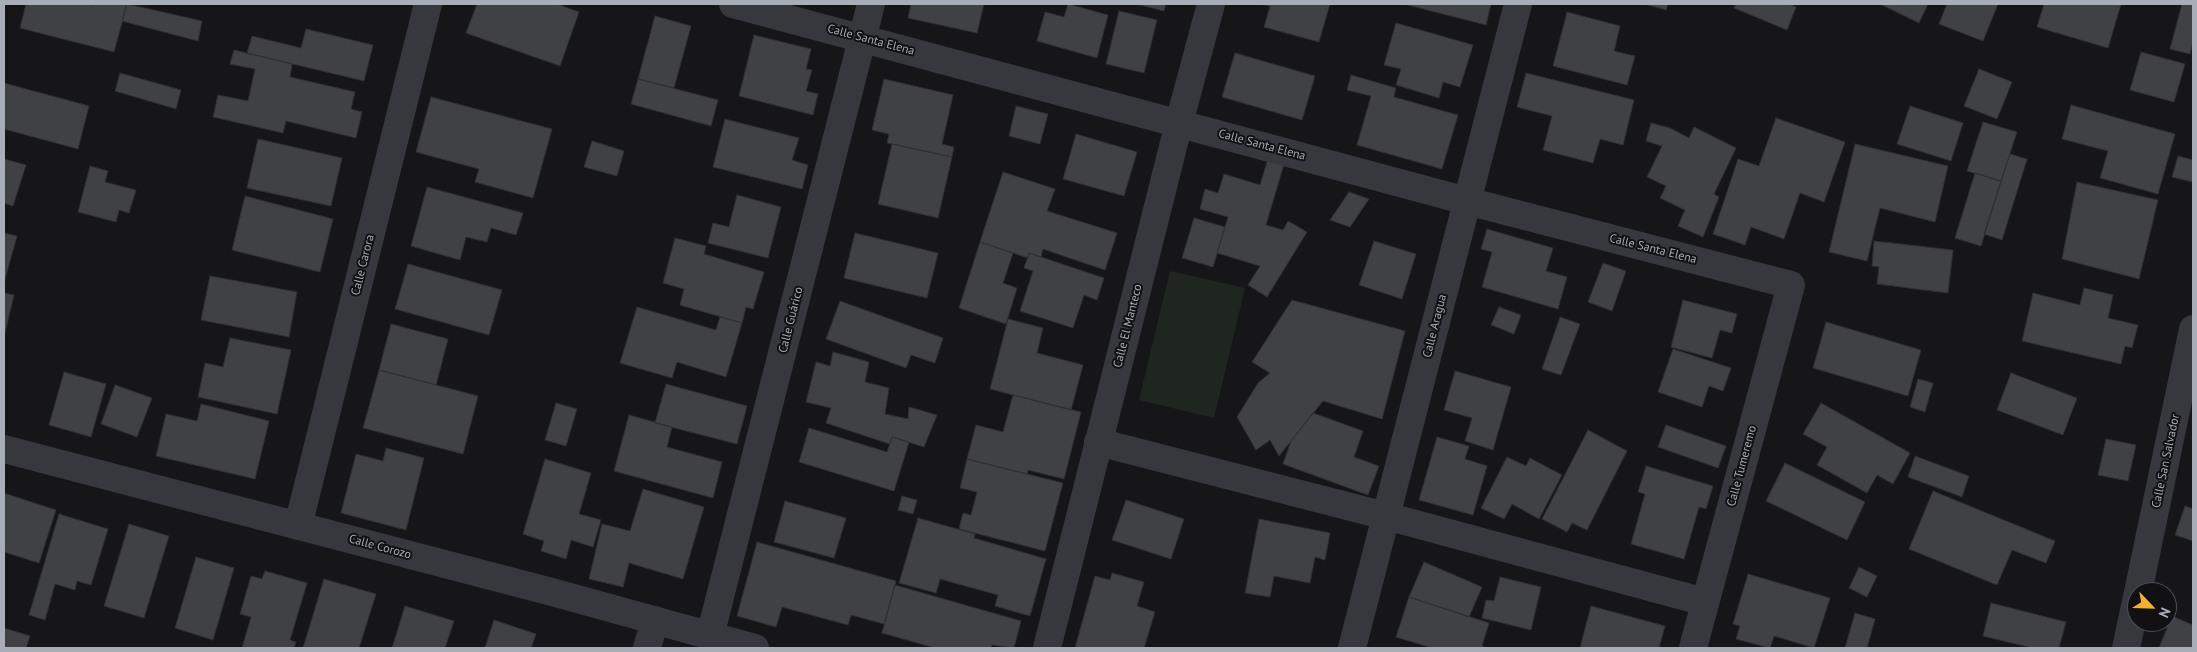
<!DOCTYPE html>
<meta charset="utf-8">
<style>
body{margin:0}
#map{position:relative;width:2197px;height:652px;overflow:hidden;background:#161618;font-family:"PT Sans",sans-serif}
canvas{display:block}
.frame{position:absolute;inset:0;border:5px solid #a8adb8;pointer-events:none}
.north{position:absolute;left:2127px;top:582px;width:50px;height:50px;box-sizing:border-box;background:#111113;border:1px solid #4d4f55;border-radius:50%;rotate:114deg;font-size:14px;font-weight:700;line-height:20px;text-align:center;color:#a8adb8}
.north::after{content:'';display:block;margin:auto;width:18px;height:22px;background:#f2b134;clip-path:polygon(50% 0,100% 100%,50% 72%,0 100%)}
</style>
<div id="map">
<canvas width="2197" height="652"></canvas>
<div class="frame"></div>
<div class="north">N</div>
</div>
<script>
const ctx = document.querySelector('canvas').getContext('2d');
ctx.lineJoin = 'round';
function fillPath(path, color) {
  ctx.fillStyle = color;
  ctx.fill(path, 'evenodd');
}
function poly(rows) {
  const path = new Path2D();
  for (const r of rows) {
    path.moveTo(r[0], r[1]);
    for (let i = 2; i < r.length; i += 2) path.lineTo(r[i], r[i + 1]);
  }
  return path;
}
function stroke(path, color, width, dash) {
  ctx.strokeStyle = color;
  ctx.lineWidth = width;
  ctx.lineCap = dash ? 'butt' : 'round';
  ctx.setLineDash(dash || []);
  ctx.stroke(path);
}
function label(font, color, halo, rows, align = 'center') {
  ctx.font = font + ' "PT Sans",sans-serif';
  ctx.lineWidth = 4;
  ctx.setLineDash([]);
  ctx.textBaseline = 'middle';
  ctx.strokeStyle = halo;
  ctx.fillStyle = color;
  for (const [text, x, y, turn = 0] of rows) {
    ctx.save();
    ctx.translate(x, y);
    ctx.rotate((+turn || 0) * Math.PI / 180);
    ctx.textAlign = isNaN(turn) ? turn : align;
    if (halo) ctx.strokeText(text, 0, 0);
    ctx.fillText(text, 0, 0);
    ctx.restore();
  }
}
const green = poly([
 [1170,271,1245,288,1214,418,1139,400]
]);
const building = poly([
 [26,4,86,4,93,5,93,4,127,4,114,52,20,28,26,4],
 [127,4,202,21,198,41,122,21,127,4],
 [477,4,557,4,579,12,560,66,466,33,477,4],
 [911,4,984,4,977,33,908,18,911,4],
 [1068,4,1108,15,1097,58,1037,41,1045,12,1064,17,1068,4],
 [1136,4,1166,4,1164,11,1136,4],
 [1261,4,1330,4,1319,42,1264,27,1270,6,1261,4],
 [1404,4,1491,4,1486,25,1404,4],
 [1645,4,1668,4,1666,10,1645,4],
 [1736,4,1789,4,1796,7,1787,30,1734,8,1736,4],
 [1880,4,1928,4,1919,23,1880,4],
 [1947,4,1998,4,1983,41,1939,24,1947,4],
 [2044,4,2121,4,2108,48,2037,27,2044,4],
 [2182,4,2193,4,2193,42,2190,54,2170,49,2182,4],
 [1119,11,1157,20,1144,73,1106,64,1119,11],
 [1567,12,1620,26,1614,51,1635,56,1627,85,1553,66,1567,12],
 [655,16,691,26,674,88,638,79,655,16],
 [1396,23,1473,45,1460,87,1443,82,1439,98,1396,85,1401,69,1384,65,1396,23],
 [306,29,373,45,364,81,247,53,252,36,301,48,306,29],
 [754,35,811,49,806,69,812,70,806,91,818,94,813,115,739,96,754,35],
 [234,50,292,64,290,77,355,92,351,109,362,112,356,138,286,121,283,133,213,117,218,95,248,101,255,69,230,64,234,50],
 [2141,52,2185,64,2174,102,2130,90,2141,52],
 [1235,53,1315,76,1302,120,1222,97,1235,53],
 [1979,69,2012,82,1997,119,1964,106,1979,69],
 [120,73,181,90,176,109,115,91,120,73],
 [1526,73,1634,100,1623,145,1600,139,1593,163,1543,150,1552,116,1517,107,1526,73],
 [1351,75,1396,88,1394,97,1458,115,1442,169,1357,145,1371,96,1347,90,1351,75],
 [638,79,718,100,711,126,631,104,638,79],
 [884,79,953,95,942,144,954,147,952,157,887,143,889,134,872,130,884,79],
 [4,83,89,106,78,149,4,129,4,83],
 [431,97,552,129,533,198,475,182,479,169,416,152,431,97],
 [2071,105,2175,134,2158,194,2100,178,2108,151,2062,139,2071,105],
 [1016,106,1048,114,1040,144,1009,136,1016,106],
 [1910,106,1963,123,1951,161,1897,144,1910,106],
 [1776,118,1845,142,1824,202,1800,193,1784,239,1751,227,1745,245,1713,234,1738,159,1759,166,1776,118],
 [725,119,799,138,792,160,808,165,802,189,713,167,725,119],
 [1983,122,2017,132,2001,181,1967,171,1983,122],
 [1651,123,1670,128,1689,138,1694,127,1736,148,1714,194,1719,197,1703,237,1678,226,1685,210,1660,198,1666,186,1647,177,1662,146,1646,141,1651,123],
 [1076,134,1137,152,1124,196,1063,179,1076,134],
 [258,139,342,158,331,206,247,188,258,139],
 [592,141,624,151,617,176,584,167,592,141],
 [892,144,952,157,938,218,878,204,892,144],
 [1855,144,1948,166,1935,222,1880,208,1867,261,1829,252,1855,144],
 [2010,154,2027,159,2002,240,1984,234,2010,154],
 [2178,156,2193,160,2193,182,2172,177,2178,156],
 [4,159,26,165,13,206,4,203,4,159],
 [1268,159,1284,164,1266,225,1283,230,1288,221,1307,232,1267,297,1248,285,1260,266,1217,253,1228,217,1200,209,1205,189,1218,193,1224,174,1260,185,1268,159],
 [90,166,108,171,105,182,136,190,129,213,119,210,116,222,78,212,90,166],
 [1003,172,1055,189,1047,211,1117,233,1105,270,1043,249,1041,257,1029,253,1028,258,980,242,1003,172],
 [1975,173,2001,181,1981,246,1955,238,1975,173],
 [2077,182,2158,200,2139,279,2062,259,2077,182],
 [427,187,523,213,516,235,491,228,487,242,466,237,460,260,411,246,427,187],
 [1349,192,1369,199,1350,227,1330,220,1349,192],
 [737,195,781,207,768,258,708,243,713,223,729,227,737,195],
 [245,196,333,219,320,272,232,250,245,196],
 [1194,218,1225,227,1213,267,1182,258,1194,218],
 [1487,229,1553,248,1546,271,1567,277,1558,309,1482,287,1492,252,1481,249,1487,229],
 [4,233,17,236,4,283,4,233],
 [855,233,938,253,927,298,844,278,855,233],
 [675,238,706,246,704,254,764,272,753,309,746,307,742,323,680,305,684,289,663,283,675,238],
 [1374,241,1416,254,1402,299,1359,285,1374,241],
 [1874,241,1953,250,1948,293,1877,284,1879,267,1872,266,1874,241],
 [980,242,1013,253,1003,283,1017,288,1006,324,959,308,980,242],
 [1029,253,1104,278,1097,300,1084,295,1073,328,1020,311,1033,271,1024,268,1029,253],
 [1603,263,1626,271,1612,311,1588,302,1603,263],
 [408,264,502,290,489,335,395,309,408,264],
 [210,276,297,292,289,337,201,320,210,276],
 [2084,288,2113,295,2108,318,2138,325,2132,348,2125,346,2121,364,2022,341,2033,293,2080,305,2084,288],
 [4,293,14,295,4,337,4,293],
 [1292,300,1405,331,1382,419,1323,401,1279,456,1270,440,1256,450,1237,417,1258,383,1270,373,1252,362,1292,300],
 [1683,300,1737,314,1732,333,1720,330,1712,358,1671,347,1683,300],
 [840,301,943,338,935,363,911,355,906,368,826,339,840,301],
 [637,307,716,330,720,317,742,323,726,377,677,362,672,378,620,363,637,307],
 [1499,307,1521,315,1514,334,1491,325,1499,307],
 [1560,317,1580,324,1561,375,1542,369,1560,317],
 [1008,319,1043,328,1037,353,1083,365,1071,410,990,389,1008,319],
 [1826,322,1921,350,1908,396,1813,368,1826,322],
 [391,324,448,339,436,385,379,370,391,324],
 [230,338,291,350,277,414,198,397,205,363,223,367,230,338],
 [1673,349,1731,368,1723,391,1709,386,1702,407,1658,392,1673,349],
 [833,352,869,362,865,382,889,388,885,414,908,419,909,407,937,415,924,447,892,437,890,444,826,423,831,408,806,402,816,362,830,366,833,352],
 [379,370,478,396,463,454,363,428,379,370],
 [1455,371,1511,387,1493,450,1465,441,1472,418,1444,410,1455,371],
 [64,372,106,384,91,437,49,425,64,372],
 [2011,373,2077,398,2063,435,1997,410,2011,373],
 [1918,379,1933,383,1925,412,1910,407,1918,379],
 [666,384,747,406,737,444,655,423,666,384],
 [115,385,152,398,137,437,101,424,115,385],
 [1013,395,1081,412,1064,479,1028,470,1027,474,967,459,976,425,1003,432,1013,395],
 [556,403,577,409,566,446,545,440,556,403],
 [1821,403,1910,453,1893,484,1877,475,1867,493,1817,465,1827,447,1803,434,1821,403],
 [201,404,269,421,255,479,156,456,166,414,197,421,201,404],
 [1313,413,1363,431,1354,457,1379,466,1368,495,1283,464,1291,441,1313,413],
 [629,415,672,427,667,447,722,462,713,498,614,471,629,415],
 [1666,425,1726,446,1718,468,1658,447,1666,425],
 [809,428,887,452,892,437,909,442,894,491,799,462,809,428],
 [1588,430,1627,451,1587,530,1572,523,1567,532,1542,519,1588,430],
 [1437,437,1469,446,1465,459,1487,466,1473,515,1419,500,1437,437],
 [2106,439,2136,445,2128,481,2098,475,2106,439],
 [386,448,424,458,406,530,341,513,356,454,383,461,386,448],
 [1915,456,1969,476,1962,497,1908,477,1915,456],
 [1507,457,1526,466,1530,458,1562,475,1539,519,1512,504,1504,519,1481,508,1507,457],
 [545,459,591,473,579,514,601,520,593,547,571,540,566,559,541,551,544,541,523,534,545,459],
 [967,459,1063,483,1045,551,959,529,963,513,971,515,977,492,960,488,967,459],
 [1785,463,1865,502,1847,540,1766,501,1785,463],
 [1646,466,1713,486,1706,509,1699,507,1684,559,1631,544,1645,494,1638,492,1646,466],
 [643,489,704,507,683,579,629,563,623,587,589,579,602,524,630,531,643,489],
 [1933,491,2055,541,2046,563,2012,550,1997,585,1909,549,1933,491],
 [4,493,56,510,39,563,4,552,4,493],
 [902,496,917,500,913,514,898,510,902,496],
 [1126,500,1184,519,1171,559,1112,540,1126,500],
 [785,501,846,518,834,558,774,542,785,501],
 [2185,506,2193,509,2193,541,2175,535,2185,506],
 [59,514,108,529,91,585,77,581,75,590,55,584,45,620,29,615,59,514],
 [918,518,975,534,974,538,1046,559,1030,616,995,606,998,595,940,579,936,593,899,583,918,518],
 [1259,519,1330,533,1325,560,1315,557,1310,583,1274,576,1270,597,1245,593,1259,519],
 [129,524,169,536,144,618,104,606,129,524],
 [757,542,896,581,884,624,851,615,848,625,782,607,776,627,737,616,757,542],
 [196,557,234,568,213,640,175,628,196,557],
 [1424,562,1482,587,1469,617,1409,597,1424,562],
 [1859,567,1877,576,1867,597,1849,588,1859,567],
 [265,571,307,583,290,640,296,642,294,648,242,648,251,617,240,614,251,576,262,579,265,571],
 [1112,573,1144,582,1137,606,1155,612,1144,648,1075,648,1095,576,1110,580,1112,573],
 [1748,574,1830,598,1814,648,1774,636,1770,648,1736,639,1740,626,1733,624,1748,574],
 [1500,577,1541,587,1531,630,1482,618,1486,600,1494,601,1500,577],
 [324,579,376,594,359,648,303,648,324,579],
 [895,585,1021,621,1014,648,992,645,991,648,935,648,882,633,895,585],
 [1409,597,1489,623,1482,646,1487,648,1432,648,1396,637,1409,597],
 [1991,603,2066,622,2059,648,2032,648,1983,636,1991,603],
 [405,606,454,621,445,648,392,648,405,606],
 [1591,606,1665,626,1659,648,1580,648,1591,606],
 [1855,613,1875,619,1867,648,1845,648,1855,613],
 [2172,616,2193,625,2193,648,2159,648,2172,616],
 [494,620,536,634,531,648,485,648,494,620],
 [4,628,30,636,26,648,4,648,4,628]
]);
const minor = poly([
 [733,4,1467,201,1791,285,1693,648],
 [1098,442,1386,516,1705,602],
 [4,449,552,592,755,648],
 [298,526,428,4],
 [2138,592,2193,329],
 [710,636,871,4],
 [647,648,655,620],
 [1047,648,1179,123,1211,4],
 [1352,648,1518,4],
 [2126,648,2137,597]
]);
const streetNames = [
 ["Calle Santa Elena",871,40,15],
 ["Calle Santa Elena",1262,145,15],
 ["Calle Santa Elena",1653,249,14],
 ["Calle Carora",363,265,-76],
 ["Calle Guárico",791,320,-76],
 ["Calle El Manteco",1128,326,-76],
 ["Calle Aragua",1435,326,-76],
 ["Calle San Salvador",2166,461,-78],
 ["Calle Tumeremo",1742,466,-75],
 ["Calle Corozo",380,547,15]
];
fillPath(green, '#1e261f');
fillPath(building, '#404145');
stroke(building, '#303034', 1);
stroke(minor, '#37383d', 28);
label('12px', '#a8adb8', '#111113', streetNames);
</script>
